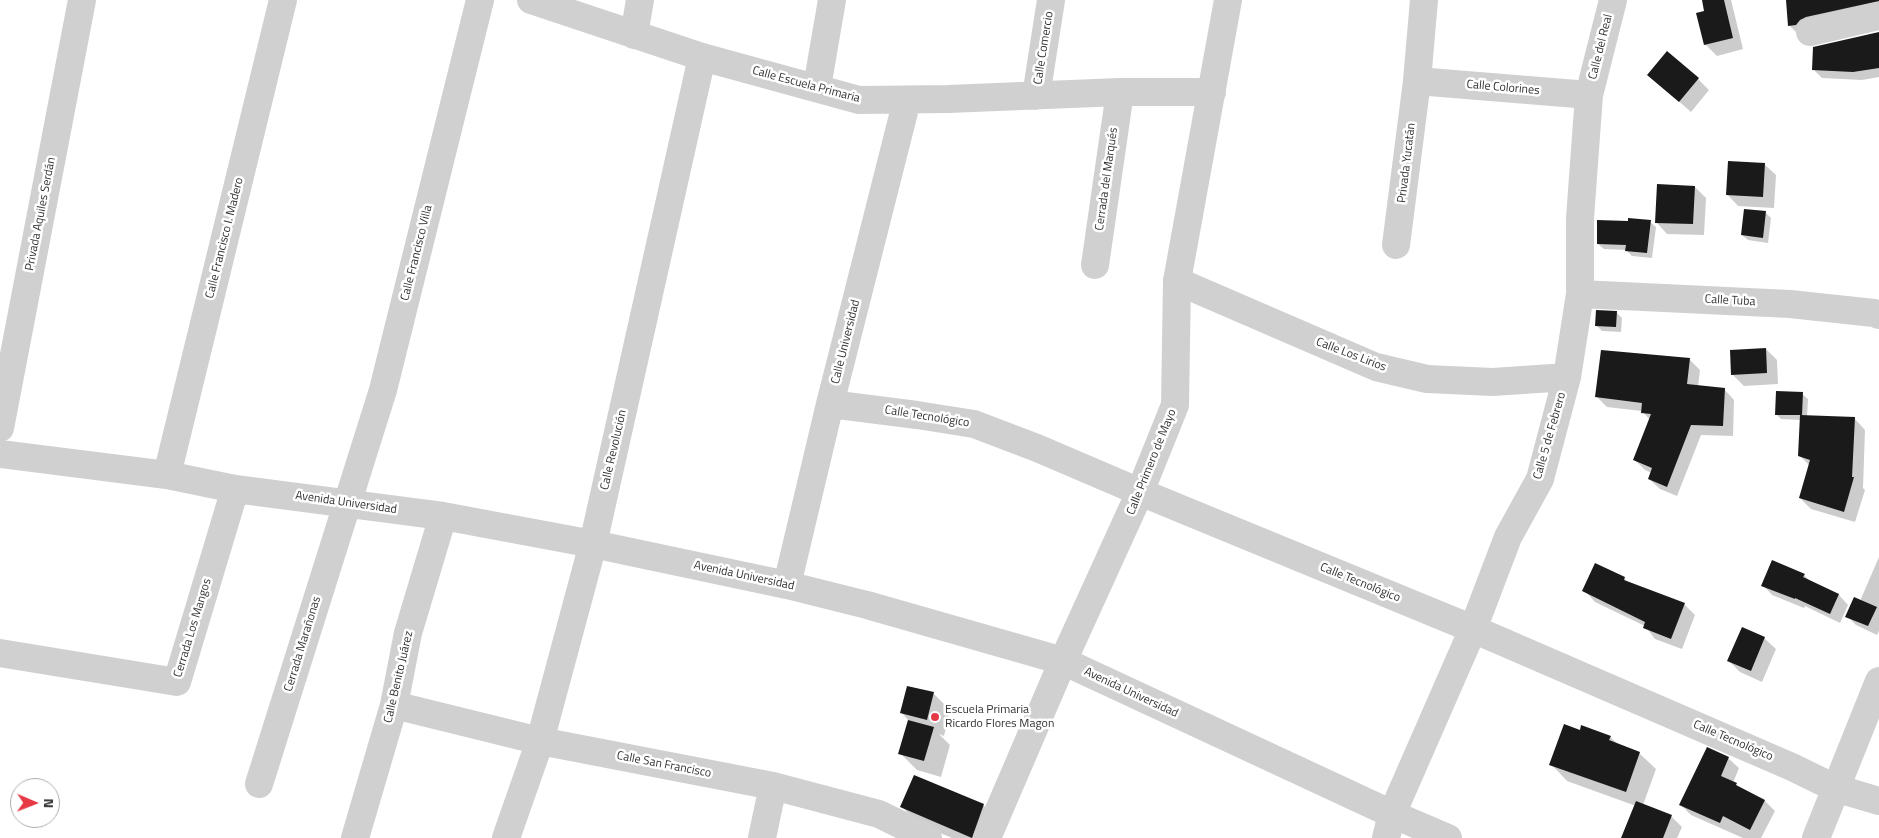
<!DOCTYPE html>
<meta charset="utf-8">
<style>
body{margin:0}
#map{position:relative;width:1879px;height:838px;overflow:hidden;background:#fff;font-family:"Titillium Web",sans-serif}
canvas{display:block}
.north{position:absolute;left:10px;top:778px;width:50px;height:50px;box-sizing:border-box;background:#fff;border:1px solid #adadad;border-radius:50%;rotate:91deg;font-size:14px;font-weight:700;line-height:20px;text-align:center;color:#333}
.north::after{content:'';display:block;margin:auto;width:18px;height:22px;background:#e63946;clip-path:polygon(50% 0,100% 100%,50% 72%,0 100%)}
</style>
<div id="map">
<canvas width="1879" height="838"></canvas>
<div class="north">N</div>
</div>
<script>
const ctx = document.querySelector('canvas').getContext('2d');
ctx.lineJoin = 'round';
function fillPath(path, color) {
  ctx.fillStyle = color;
  ctx.fill(path, 'evenodd');
}
function poly(rows) {
  const path = new Path2D();
  for (const r of rows) {
    path.moveTo(r[0], r[1]);
    for (let i = 2; i < r.length; i += 2) path.lineTo(r[i], r[i + 1]);
  }
  return path;
}
function stroke(path, color, width, dash) {
  ctx.strokeStyle = color;
  ctx.lineWidth = width;
  ctx.lineCap = dash ? 'butt' : 'round';
  ctx.setLineDash(dash || []);
  ctx.stroke(path);
}
function label(font, color, halo, rows, align = 'center') {
  ctx.font = font + ' "Titillium Web",sans-serif';
  ctx.lineWidth = 5;
  ctx.setLineDash([]);
  ctx.textBaseline = 'middle';
  ctx.strokeStyle = halo;
  ctx.fillStyle = color;
  for (const [text, x, y, turn = 0] of rows) {
    ctx.save();
    ctx.translate(x, y);
    ctx.rotate((+turn || 0) * Math.PI / 180);
    ctx.textAlign = isNaN(turn) ? turn : align;
    if (halo) ctx.strokeText(text, 0, 0);
    ctx.fillText(text, 0, 0);
    ctx.restore();
  }
}
const shadow = poly([
 [1703,0,1731,0,1743,49,1717,56,1705,44,1706,12],
 [1801,0,1879,0,1879,10,1798,34,1789,25],
 [1879,33,1879,77,1862,80,1822,78,1813,69],
 [1649,75,1698,79,1709,90,1691,112],
 [1764,164,1776,175,1774,208,1738,206,1727,194],
 [1695,187,1706,198,1704,235,1667,234,1656,222],
 [1766,213,1771,218,1768,243,1748,240,1742,235],
 [1650,222,1656,227,1652,258,1632,256,1626,250,1604,249,1598,244],
 [1617,313,1622,318,1621,332,1602,331,1596,325],
 [1766,349,1777,360,1778,384,1744,386,1732,374],
 [1602,351,1690,360,1700,370,1698,387,1724,389,1734,400,1733,436,1701,435,1677,496,1660,489,1649,479,1652,473,1645,470,1635,460,1650,420,1642,411,1607,407,1596,396],
 [1802,394,1808,399,1807,417,1854,418,1865,430,1863,488,1865,490,1855,522,1811,509,1800,498,1810,466,1799,455,1801,420,1781,419,1776,414],
 [1879,557,1879,631,1877,635,1856,625,1847,616,1860,601],
 [1804,575,1812,583,1839,595,1848,605,1840,623,1805,606,1804,608,1772,595,1763,585],
 [1624,578,1628,583,1684,604,1695,615,1682,649,1655,639,1645,626,1595,602,1584,590],
 [1764,638,1776,649,1762,682,1740,672,1729,661],
 [933,693,950,710,944,736,939,734,950,745,941,777,917,770,900,753,909,721,902,713],
 [1580,731,1610,737,1619,745,1639,753,1656,769,1643,805,1671,816,1682,827,1677,838,1623,838,1636,806,1567,781,1551,764],
 [1728,758,1739,768,1733,783,1742,789,1765,801,1775,811,1761,838,1743,838,1691,815,1681,805],
 [915,776,984,806,1000,822,994,838,952,838,919,824,902,807]
]);
const building = poly([
 [1702,0,1724,0,1733,38,1704,45,1696,13,1704,11],
 [1786,0,1879,0,1879,1,1806,17,1800,20,1796,25,1788,26],
 [1879,32,1879,68,1853,72,1812,70,1813,47],
 [1667,51,1699,78,1679,102,1647,75],
 [1728,161,1765,163,1763,197,1726,195],
 [1657,184,1695,186,1693,224,1655,223],
 [1744,209,1766,211,1763,238,1741,235],
 [1628,218,1651,220,1647,253,1625,251,1626,245,1597,244,1597,220,1628,221],
 [1596,310,1617,311,1616,327,1595,326],
 [1766,348,1767,373,1731,375,1730,350],
 [1601,350,1690,358,1687,384,1725,388,1723,426,1691,425,1667,487,1648,479,1652,468,1633,460,1651,414,1641,413,1642,403,1595,397],
 [1776,391,1803,392,1802,415,1775,415],
 [1800,415,1855,417,1852,477,1854,477,1844,512,1799,498,1810,460,1798,456],
 [1772,560,1805,574,1803,577,1839,594,1830,614,1795,598,1795,599,1761,586],
 [1595,563,1625,577,1624,580,1685,603,1671,639,1643,628,1645,622,1582,591],
 [1854,597,1877,607,1868,626,1845,617],
 [1742,627,1765,637,1751,671,1727,661],
 [907,686,934,692,927,720,900,713],
 [908,720,934,727,924,761,898,754],
 [1564,724,1580,730,1581,725,1611,736,1609,740,1640,752,1626,792,1549,765],
 [1707,747,1729,757,1721,776,1737,783,1736,785,1765,800,1750,830,1723,816,1720,823,1679,805],
 [914,775,984,804,972,838,900,807],
 [1636,801,1672,815,1663,838,1621,838]
]);
const minor = poly([
 [531,0,702,57,859,100,948,99,1120,92,1212,92],
 [1810,32,1879,16],
 [634,35,640,0],
 [1417,81,1589,95],
 [817,87,832,0],
 [1036,96,1051,0],
 [1396,245,1417,81,1424,0],
 [1095,265,1120,92],
 [1177,281,1376,367,1427,379,1493,382,1567,377],
 [1580,294,1790,304,1874,313,1879,315],
 [830,404,917,415,974,424,1037,448,1140,492,1473,629,1792,767,1835,788,1879,801],
 [0,428,82,0],
 [0,454,167,475,235,489,443,516,593,544,787,585,867,605,1063,661,987,838],
 [167,475,283,0],
 [787,585,830,404,907,100],
 [0,653,177,682,235,489],
 [394,705,540,741,773,786,879,814,928,838],
 [259,784,383,390,480,0],
 [355,838,394,705,408,633,443,516],
 [506,838,540,741,593,544,702,57],
 [762,838,773,786],
 [1386,838,1392,814,1473,629,1508,537,1540,479,1567,377,1580,294,1580,218,1589,95,1613,0],
 [1816,838,1879,681]
]);
const tertiary = poly([
 [1228,0,1177,281,1175,405,1140,492,1063,661,1392,814,1448,838]
]);
const markers = [
 [935,717,5,"#e63946"]
];
const streetNames = [
 ["Calle del Real",1601,47,-76],
 ["Calle Comercio",1044,48,-81],
 ["Calle Escuela Primaria",806,85,15],
 ["Calle Colorines",1503,88,5],
 ["Privada Yucatán",1407,163,-83],
 ["Cerrada del Marqués",1107,179,-82],
 ["Privada Aquiles Serdán",41,214,-79],
 ["Calle Francisco I. Madero",225,238,-76],
 ["Calle Francisco Villa",417,253,-76],
 ["Calle Tuba",1730,301,3],
 ["Calle Universidad",846,342,-76],
 ["Calle Los Lirios",1351,355,21],
 ["Calle Tecnológico",927,417,9],
 ["Calle 5 de Febrero",1550,436,-74],
 ["Calle Revolución",614,450,-77],
 ["Calle Primero de Mayo",1152,462,-68],
 ["Avenida Universidad",346,503,8],
 ["Avenida Universidad",744,576,12],
 ["Calle Tecnológico",1360,583,22],
 ["Cerrada Los Mangos",193,628,-73],
 ["Cerrada Marañonas",303,644,-73],
 ["Calle Benito Juárez",399,677,-77],
 ["Avenida Universidad",1131,693,25],
 ["Calle Tecnológico",1733,741,23],
 ["Calle San Francisco",664,765,11]
];
const poiNames = [
 ["Escuela Primaria",945,710],
 ["Ricardo Flores Magon",945,724]
];
fillPath(shadow, '#0003');
fillPath(building, '#1a1a1a');
stroke(minor, '#d0d0d0', 28);
stroke(tertiary, '#d0d0d0', 28);
for (const [x, y, r, color] of markers) {
  const dot = new Path2D();
  dot.arc(x, y, r, 0, 2 * Math.PI);
  ctx.fillStyle = color;
  ctx.fill(dot);
  stroke(dot, '#fff', 2);
}
label('12px', '#333', '#fff', streetNames);
label('12px', '#333', '#fff', poiNames, 'left');
</script>
